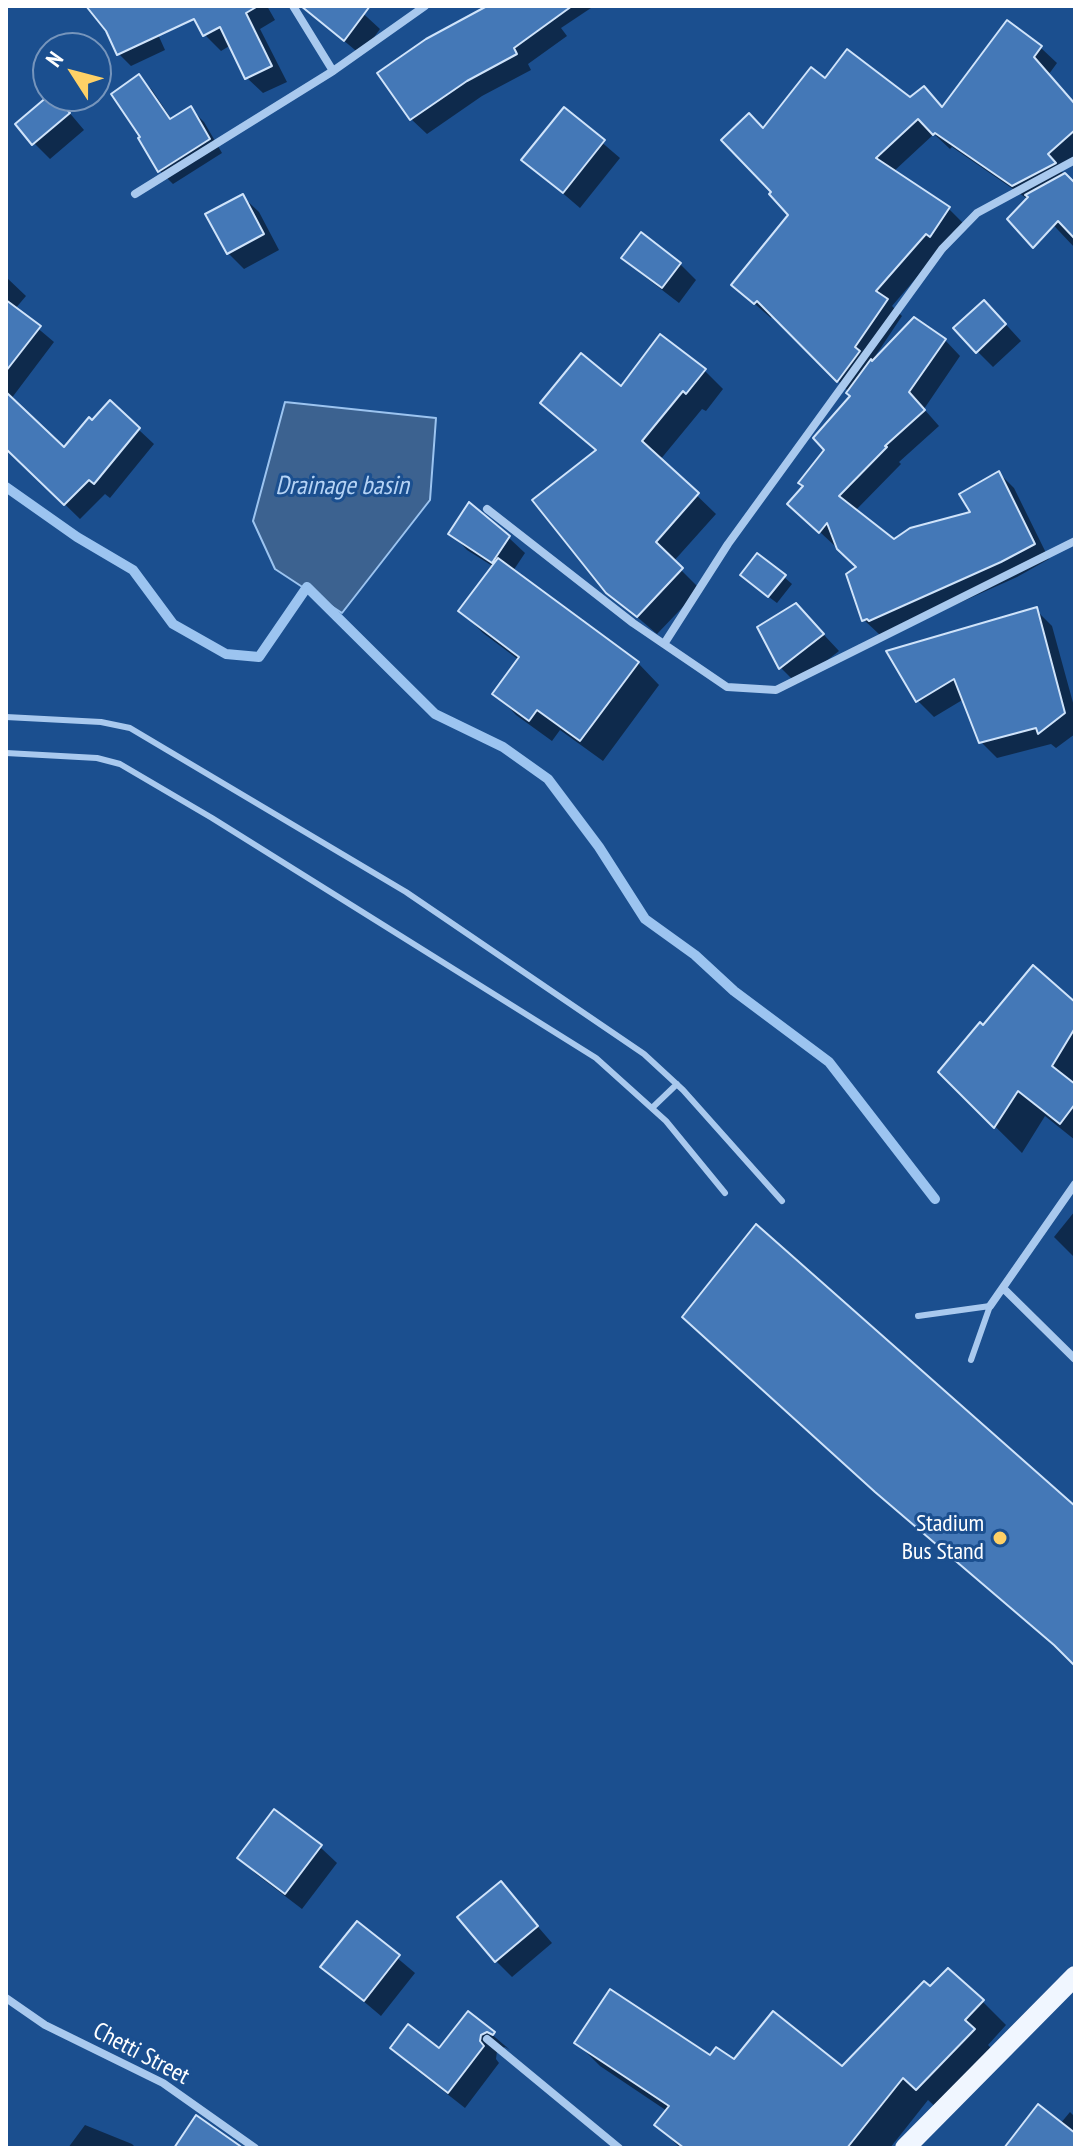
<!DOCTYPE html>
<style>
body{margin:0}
#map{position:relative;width:1081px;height:2154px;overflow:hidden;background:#1b4f8f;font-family:"PT Sans Narrow",sans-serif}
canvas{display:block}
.frame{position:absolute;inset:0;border:8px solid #fff;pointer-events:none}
.north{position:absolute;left:32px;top:32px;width:80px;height:80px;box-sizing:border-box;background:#1b4f8f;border:2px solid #7695bc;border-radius:50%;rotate:306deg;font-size:22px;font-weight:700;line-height:32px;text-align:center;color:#fff}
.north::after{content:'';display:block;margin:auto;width:28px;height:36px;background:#ffd166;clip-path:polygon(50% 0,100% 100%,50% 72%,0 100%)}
</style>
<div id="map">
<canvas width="1081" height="2154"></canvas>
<div class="frame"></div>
<div class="north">N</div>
</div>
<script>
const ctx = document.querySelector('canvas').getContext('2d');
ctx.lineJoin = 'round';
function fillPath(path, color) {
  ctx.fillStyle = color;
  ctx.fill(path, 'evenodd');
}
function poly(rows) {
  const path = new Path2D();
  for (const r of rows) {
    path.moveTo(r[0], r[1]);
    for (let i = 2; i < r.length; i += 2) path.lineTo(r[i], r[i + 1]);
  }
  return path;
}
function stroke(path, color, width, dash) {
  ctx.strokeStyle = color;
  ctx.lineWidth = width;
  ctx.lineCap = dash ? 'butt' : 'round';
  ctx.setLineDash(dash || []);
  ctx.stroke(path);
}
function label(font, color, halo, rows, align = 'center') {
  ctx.font = font + ' "PT Sans Narrow",sans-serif';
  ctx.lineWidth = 6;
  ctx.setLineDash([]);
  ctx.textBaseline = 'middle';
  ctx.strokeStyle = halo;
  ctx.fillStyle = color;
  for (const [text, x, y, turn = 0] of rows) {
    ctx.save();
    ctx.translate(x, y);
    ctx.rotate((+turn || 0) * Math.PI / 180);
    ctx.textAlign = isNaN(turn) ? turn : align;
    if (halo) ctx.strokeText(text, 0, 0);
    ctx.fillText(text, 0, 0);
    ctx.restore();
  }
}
const water = poly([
 [285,402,436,418,430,500,342,613,275,569,253,521,285,402]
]);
const shadow = poly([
 [89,6,136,6,152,21,165,50,131,66,119,54,108,29],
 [189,6,267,6,275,20,260,29,287,82,263,93,247,78,231,45,221,51,205,35],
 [328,6,355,6,380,29,361,55,318,19],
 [491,6,589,6,591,8,561,28,567,36,528,64,531,70,482,96,427,134,411,119,380,74],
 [1008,23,1041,48,1057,63,1049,74,1072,101,1075,98,1075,159,1061,171,1069,179,1029,200,952,147,950,149,934,134,893,172,949,209,964,224,946,251,942,248,892,306,902,316,872,361,945,340,960,356,924,409,939,426,899,462,901,464,855,511,894,542,973,513,999,473,1014,488,1049,559,1017,577,886,636,880,635,864,620,858,568,837,545,836,547,806,519,805,487,853,396,773,315,771,318,733,285,790,215,763,130,825,81,943,109],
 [139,77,152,90,172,120,191,109,204,122,222,153,173,184,159,170],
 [51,96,68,111,84,130,50,159,34,143],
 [564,110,620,158,580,208,524,160],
 [1075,195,1075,248,1042,213],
 [242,196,259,212,279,250,244,269,228,253],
 [624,257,680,264,696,280,679,303,640,273],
 [6,277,26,296,15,309,54,342,11,399,64,450,110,403,154,444,110,498,105,494,80,519,6,447],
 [1000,318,1021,341,993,367,977,351],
 [704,370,723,389,706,411,702,409,660,460,716,514,673,562,700,589,657,634,608,592,597,452,542,403],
 [451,533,508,537,525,553,513,571,638,663,659,685,603,761,560,730,552,741,516,715,495,693,519,660,483,633,461,611,494,567,467,550],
 [784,577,792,584,777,603,750,583],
 [1036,610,1052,626,1075,710,1075,734,1056,748,1051,744,997,758,981,742,964,699,934,717,918,701],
 [812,622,839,651,797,684,781,668,759,627],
 [1075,1004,1075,1140,1045,1116,1022,1153,940,1072,984,1028],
 [1075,1211,1075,1258,1054,1237],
 [320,1847,337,1863,302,1909,256,1874,240,1858],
 [501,1884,552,1943,512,1977,496,1961],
 [357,1924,415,1973,381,2016,323,1967],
 [930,1989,982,2001,1006,2025,988,2045,997,2054,941,2112,928,2100,890,2148,680,2148,656,2124,667,2111,600,2066,577,2043,734,2062,842,2069],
 [468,2014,510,2050,505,2047,497,2051,496,2059,499,2063,465,2108,409,2064,393,2048,440,2051],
 [1070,2112,1075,2117,1075,2148,1007,2148,1060,2124],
 [85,2125,132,2144,136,2148,68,2148]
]);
const stream = poly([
 [6,487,77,537,133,570,173,624,226,654,259,657,307,587,435,714,503,747,548,779,599,847,645,919,695,955,734,991,829,1062,935,1199]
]);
const building = poly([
 [86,6,258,6,246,13,272,66,245,79,220,27,203,36,194,19,117,55,106,31,86,6],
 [301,6,370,6,344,41,301,6],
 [487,6,572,6,514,48,517,54,467,81,410,120,377,73,426,39,487,6],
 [1007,20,1042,46,1034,57,1075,104,1075,130,1048,154,1056,163,1012,186,935,133,933,135,918,119,876,158,950,207,930,237,926,234,876,291,888,299,855,347,860,351,837,382,757,301,754,304,731,285,788,215,769,194,771,192,721,140,749,113,763,128,811,67,825,78,847,49,910,97,924,86,942,107,1007,20],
 [139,74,170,119,191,106,210,139,158,172,138,138,140,137,111,94,139,74],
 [48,96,56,96,70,113,32,145,15,124,48,96],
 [564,107,605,140,563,193,521,160,564,107],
 [1065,173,1075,183,1075,239,1058,221,1033,248,1007,219,1028,197,1025,195,1065,173],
 [243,194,264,234,227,254,205,214,243,194],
 [641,232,681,263,662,288,621,258,641,232],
 [6,300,41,326,6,371,6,300],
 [984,300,1006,324,976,353,953,328,984,300],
 [914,317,946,339,909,392,925,410,885,446,887,447,839,496,894,539,910,528,970,512,959,494,999,471,1035,544,1001,562,869,621,867,619,862,621,846,574,856,567,837,549,827,523,819,533,787,504,803,486,798,483,824,450,813,438,850,396,846,393,871,359,872,361,914,317],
 [660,334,706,369,686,394,683,391,642,441,699,493,656,542,683,568,637,617,606,593,532,500,596,450,540,403,581,353,621,386,660,334],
 [6,392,64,447,89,417,92,420,110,400,140,428,94,484,89,480,64,505,6,449,6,392],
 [469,502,510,536,492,563,448,534,469,502],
 [757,553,786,575,768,597,740,575,757,553],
 [498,558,639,662,580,741,537,710,529,721,492,694,519,657,458,611,498,558],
 [796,603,824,634,779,669,757,627,796,603],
 [1037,607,1065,713,1038,734,1036,728,979,743,954,679,916,702,886,651,1037,607],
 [1033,965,1075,1002,1075,1028,1052,1066,1075,1084,1075,1104,1060,1124,1018,1091,994,1128,938,1072,980,1022,983,1025,1033,965],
 [756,1224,1075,1506,1075,1666,1054,1645,875,1492,682,1317,756,1224],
 [274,1809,322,1845,285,1894,237,1858,274,1809],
 [501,1881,538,1926,495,1962,457,1917,501,1881],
 [357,1921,400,1955,364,2001,320,1967,357,1921],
 [948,1968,984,2000,965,2020,975,2029,916,2090,903,2078,847,2148,684,2148,654,2125,669,2106,574,2043,610,1989,710,2055,716,2047,734,2059,773,2011,842,2066,924,1981,930,1986,948,1968],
 [468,2011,495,2032,493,2035,487,2032,481,2035,480,2041,484,2046,448,2093,390,2048,408,2024,439,2048,468,2011],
 [1038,2104,1075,2133,1075,2148,1004,2148,1038,2104],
 [196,2115,243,2148,174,2148,196,2115]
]);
const lane = poly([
 [6,717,101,722,130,728,406,892,644,1054,683,1090,782,1201],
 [6,753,97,758,120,764,212,818,596,1058,666,1121,725,1193],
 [652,1108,677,1084],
 [918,1316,990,1306,971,1360]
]);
const street = poly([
 [293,6,333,71],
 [135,194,333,71,425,6],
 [487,509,633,623,727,687,776,690,1075,541],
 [664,644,728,544,942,249,977,213,1075,160],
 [1003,1288,1075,1359],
 [990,1306,1075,1184],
 [6,1998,45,2025,163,2083,255,2148],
 [487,2039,619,2148]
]);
const primary = poly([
 [905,2148,1075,1976]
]);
const markers = [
 [1000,1538,8,"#ffd166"]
];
const poiNames = [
 ["Stadium",984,1524],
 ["Bus Stand",984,1552]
];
const streetNames = [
 ["Chetti Street",141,2054,28]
];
const waterNames = [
 ["Drainage basin",342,487]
];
fillPath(water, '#3c6290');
stroke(water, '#9cc4f0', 2);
fillPath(shadow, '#0007');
stroke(stream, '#9cc4f0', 10);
fillPath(building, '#4478b7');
stroke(building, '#cfe3fa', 2);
stroke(lane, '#a9c9ee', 6);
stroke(street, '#a9c9ee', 8);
stroke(primary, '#f0f6ff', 20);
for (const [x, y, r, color] of markers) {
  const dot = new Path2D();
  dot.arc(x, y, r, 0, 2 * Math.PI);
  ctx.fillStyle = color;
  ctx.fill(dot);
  stroke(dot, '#1b4f8f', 3);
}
label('24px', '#fff', '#1b4f8f', poiNames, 'right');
label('24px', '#fff', '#1b4f8f', streetNames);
label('italic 26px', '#b5d3f5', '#1b4f8f', waterNames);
</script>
